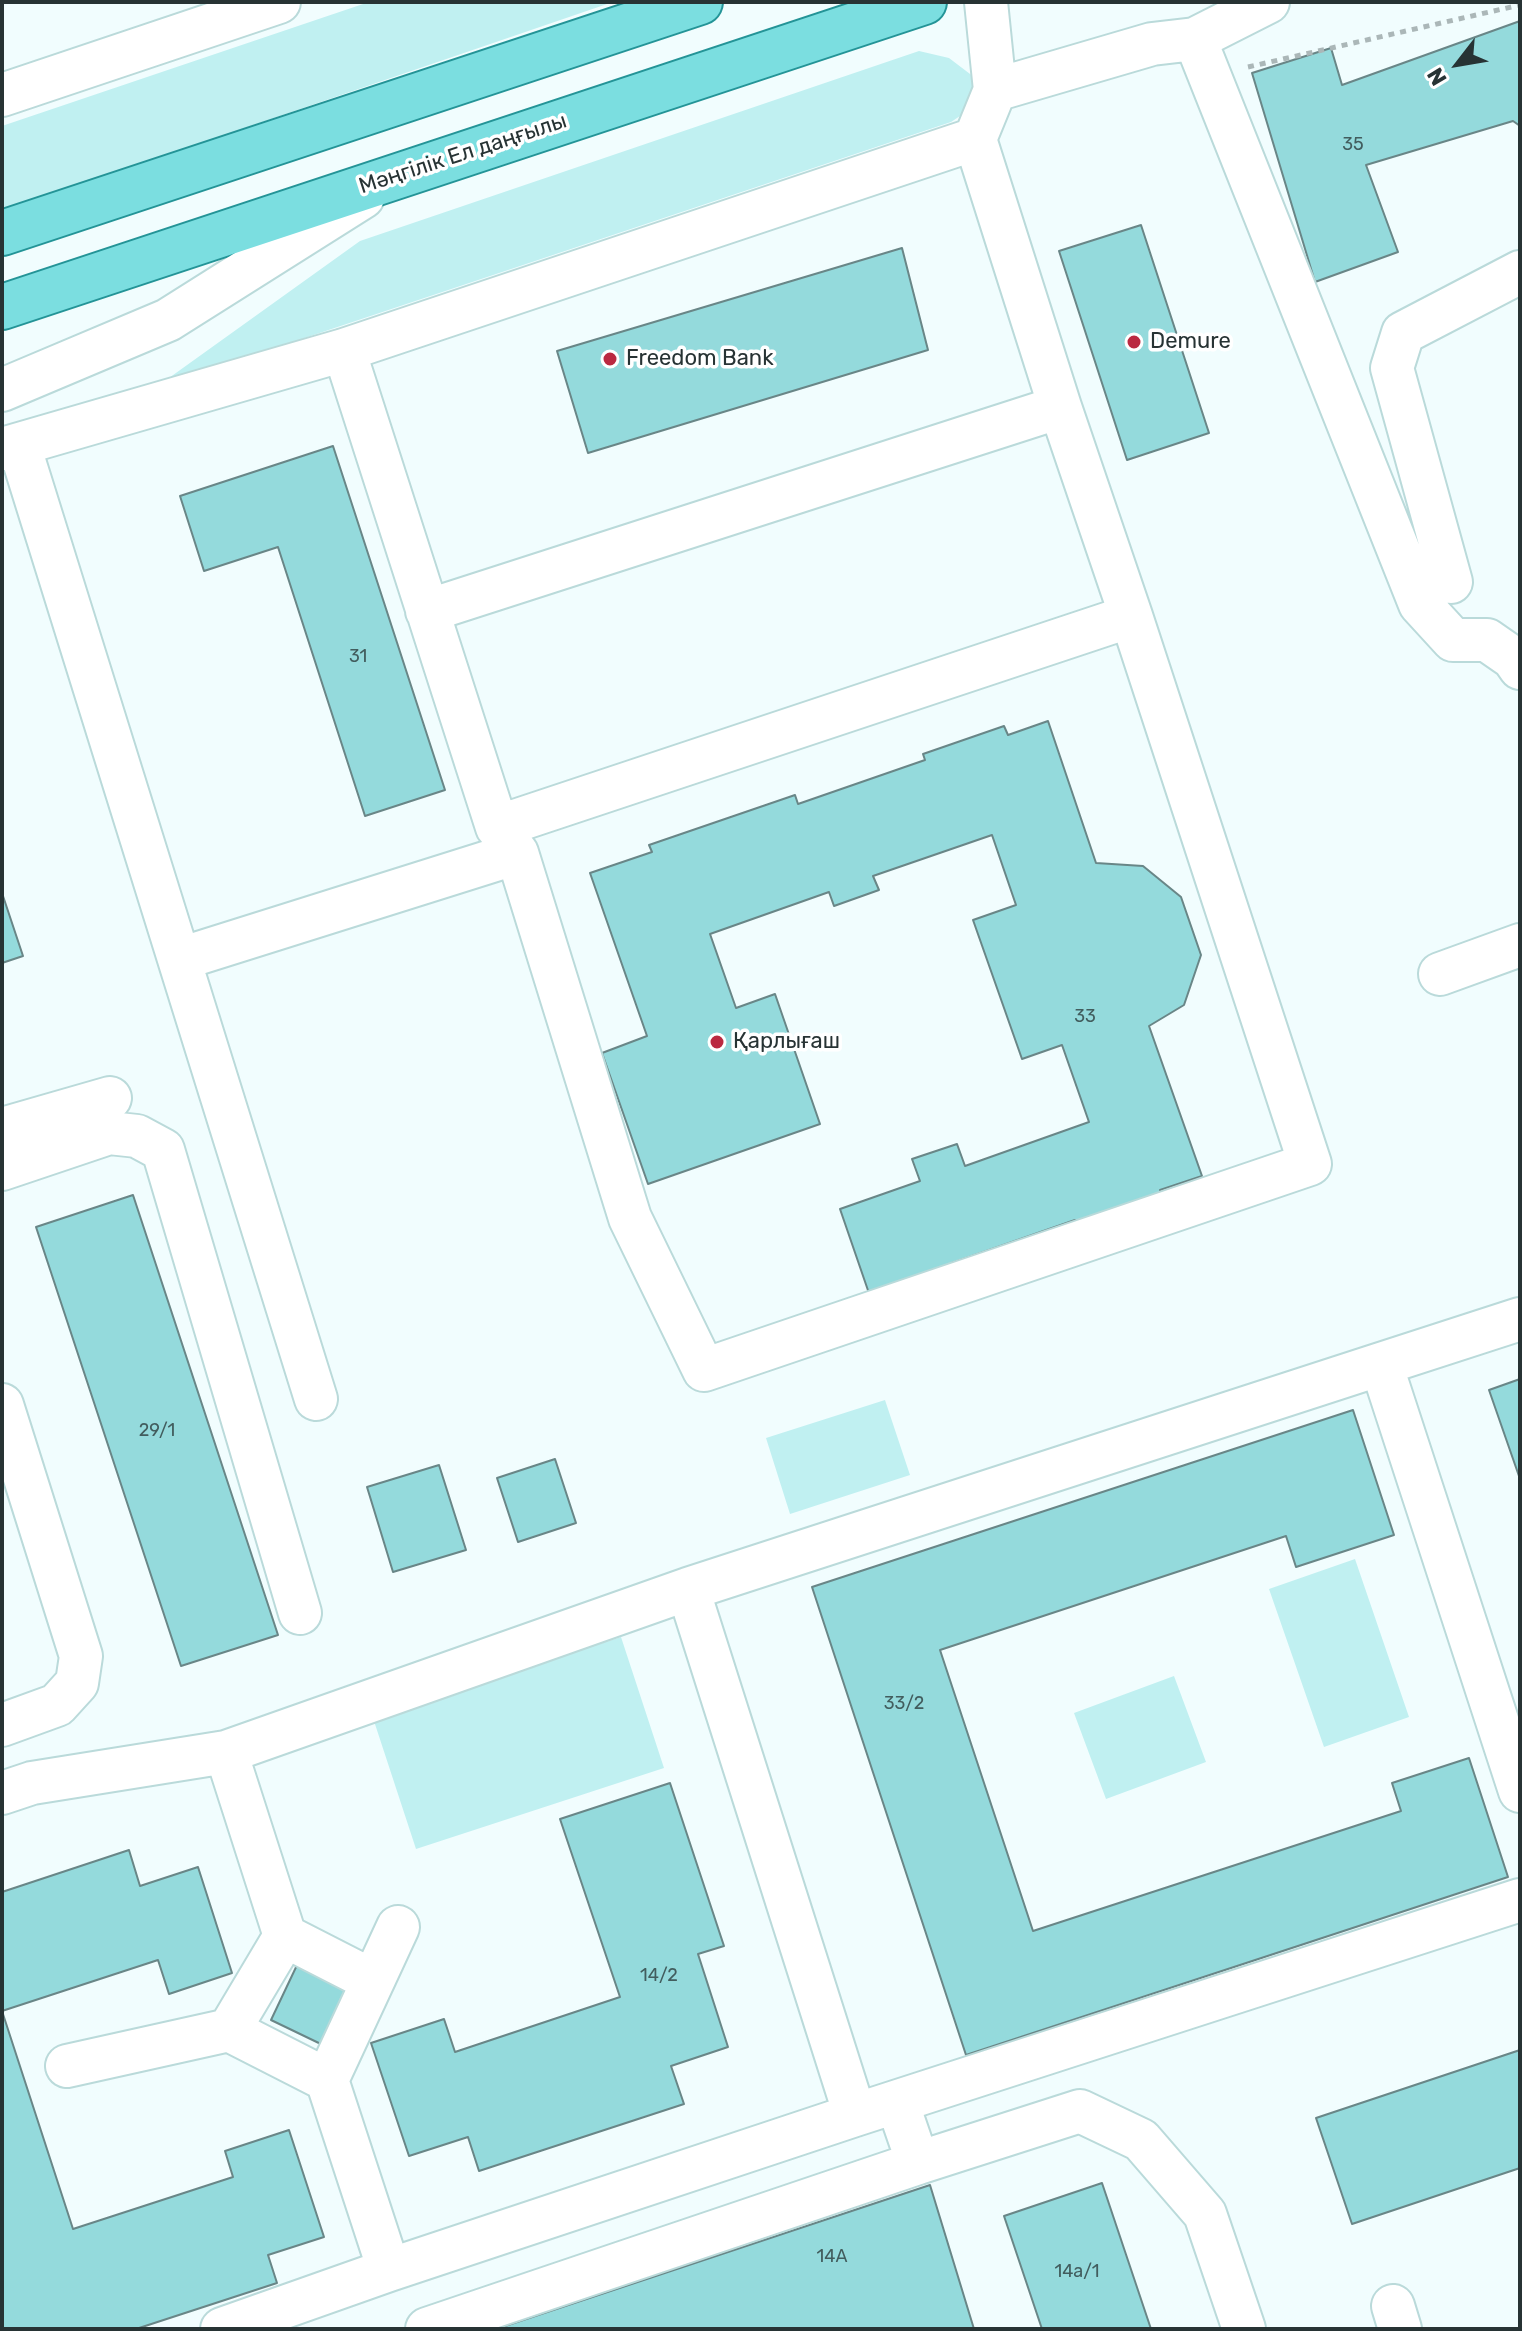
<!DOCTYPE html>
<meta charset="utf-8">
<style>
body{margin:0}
#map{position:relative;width:1522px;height:2331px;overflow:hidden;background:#f1fdfe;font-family:Rubik,sans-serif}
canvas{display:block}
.frame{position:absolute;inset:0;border:4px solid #273334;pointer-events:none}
.north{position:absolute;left:1418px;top:24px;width:80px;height:80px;-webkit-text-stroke:6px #fff;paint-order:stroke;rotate:239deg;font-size:22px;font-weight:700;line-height:32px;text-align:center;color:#273334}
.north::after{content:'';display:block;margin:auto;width:28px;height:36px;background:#273334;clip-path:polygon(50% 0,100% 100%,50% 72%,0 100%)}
</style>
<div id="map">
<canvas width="1522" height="2331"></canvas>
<div class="frame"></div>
<div class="north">N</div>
</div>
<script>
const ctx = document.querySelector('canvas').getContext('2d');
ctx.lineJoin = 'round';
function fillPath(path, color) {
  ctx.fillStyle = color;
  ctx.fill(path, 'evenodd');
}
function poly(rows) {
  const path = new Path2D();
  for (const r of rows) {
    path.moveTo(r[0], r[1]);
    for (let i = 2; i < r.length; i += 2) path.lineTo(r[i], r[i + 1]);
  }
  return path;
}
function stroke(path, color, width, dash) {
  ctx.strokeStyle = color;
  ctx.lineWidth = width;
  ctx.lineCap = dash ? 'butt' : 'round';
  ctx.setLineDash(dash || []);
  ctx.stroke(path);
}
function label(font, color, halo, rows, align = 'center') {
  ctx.font = font + ' Rubik,sans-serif';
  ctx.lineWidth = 7;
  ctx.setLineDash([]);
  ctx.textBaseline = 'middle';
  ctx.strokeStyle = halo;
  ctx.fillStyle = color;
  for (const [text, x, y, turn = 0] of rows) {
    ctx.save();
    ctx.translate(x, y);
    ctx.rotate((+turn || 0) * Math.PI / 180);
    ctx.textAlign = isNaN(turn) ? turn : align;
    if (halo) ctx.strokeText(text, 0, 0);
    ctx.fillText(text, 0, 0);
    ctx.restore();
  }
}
const green = poly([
 [369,2,613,2,2,211,2,126],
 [919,51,949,58,974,77,972,108,951,122,155,388,360,241],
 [885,1400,910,1475,790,1514,766,1438],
 [1355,1559,1409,1717,1324,1747,1269,1589],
 [621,1637,664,1768,416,1849,373,1718],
 [1174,1676,1206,1762,1106,1799,1074,1713]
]);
const building = poly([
 [1520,21,1520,126,1513,121,1366,165,1398,252,1315,282,1252,73,1331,48,1342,85,1520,21],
 [1141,225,1209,433,1127,460,1059,251,1141,225],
 [902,248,928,350,588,453,557,351,902,248],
 [333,446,445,790,365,816,278,547,204,571,180,496,333,446],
 [1048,721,1096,863,1143,866,1181,897,1201,955,1184,1005,1149,1026,1202,1176,1160,1190,1164,1200,1078,1230,1075,1220,952,1263,955,1274,872,1302,840,1209,920,1181,912,1159,957,1144,965,1166,1089,1122,1062,1045,1022,1059,973,920,1016,905,992,835,873,876,879,890,834,906,829,892,710,934,736,1008,775,994,820,1124,648,1184,602,1053,647,1036,590,873,652,852,649,845,795,795,798,804,925,760,923,754,1004,726,1008,735,1048,721],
 [2,893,23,956,2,963,2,893],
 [133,1195,278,1635,181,1666,36,1227,133,1195],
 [1520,1379,1520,1479,1489,1390,1520,1379],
 [1353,1410,1394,1535,1296,1567,1286,1536,940,1650,1033,1931,1401,1811,1392,1783,1469,1758,1508,1877,966,2055,812,1587,1353,1410],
 [555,1459,576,1523,518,1542,497,1478,555,1459],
 [439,1465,466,1550,393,1572,367,1487,439,1465],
 [670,1783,724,1946,698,1954,728,2047,671,2066,684,2104,479,2171,468,2137,409,2156,371,2043,444,2019,455,2052,620,1997,560,1819,670,1783],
 [129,1850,140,1886,198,1867,232,1973,169,1994,158,1960,2,2011,73,2229,233,2177,225,2151,289,2130,324,2237,268,2255,277,2283,136,2329,2,2329,2,1892,129,1850],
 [298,1963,352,1989,325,2046,271,2020,298,1963],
 [1520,2050,1520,2168,1352,2224,1316,2118,1520,2050],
 [1102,2183,1151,2329,1042,2329,1004,2216,1102,2183],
 [930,2185,974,2329,496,2329,930,2185]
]);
const path = poly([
 [1248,67,1520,5]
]);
const minor = poly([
 [986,2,995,90],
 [1195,39,1420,604,1453,640,1487,640,1513,658,1520,668],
 [2,95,279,2],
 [344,350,497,827,517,853,630,1218,704,1370,1310,1164,1131,616,1060,407,975,139],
 [2,390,168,320,363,197],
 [19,445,316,1399],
 [2,449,344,350,975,139,995,90,1152,44,1195,39,1268,2],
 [1451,582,1392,368,1403,333,1520,272],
 [427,611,1060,407],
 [497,827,1131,616],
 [180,959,517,853],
 [1440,974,1520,945],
 [2,1129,110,1098],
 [2,1169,109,1133,137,1136,163,1150,300,1613],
 [1381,1364,1520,1319],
 [2,1405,81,1656,77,1683,57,1705,2,1725],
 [688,1589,1381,1364,1520,1791],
 [226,1752,285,1936],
 [2,1793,32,1783,226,1752,688,1589,855,2115],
 [373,1981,398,1927],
 [67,2066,229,2030],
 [327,2080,373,1981,285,1936,229,2030,327,2080,389,2270],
 [897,2102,918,2163,1080,2111,1141,2140,1205,2214,1244,2329],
 [1393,2306,1400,2329],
 [222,2329,389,2270,855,2115,1520,1900],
 [427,2329,918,2163]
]);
const major = poly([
 [2,233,700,2],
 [2,307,924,2]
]);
const markers = [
 [1134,342,8,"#ba2941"],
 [610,359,8,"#ba2941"],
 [717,1042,8,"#ba2941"]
];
const numberNames = [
 ["35",1353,145],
 ["31",358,657],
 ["33",1085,1017],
 ["29/1",157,1431],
 ["33/2",904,1704],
 ["14/2",659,1976],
 ["14А",832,2257],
 ["14а/1",1077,2272]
];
const streetNames = [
 ["Мәңгілік Ел даңғылы",463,154,-18]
];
const poiNames = [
 ["Demure",1150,342],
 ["Freedom Bank",626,359],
 ["Қарлығаш",733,1042]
];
fillPath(green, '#c0f0f1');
fillPath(building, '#94dadc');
stroke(building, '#698687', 2);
stroke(minor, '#badada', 46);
stroke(major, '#249497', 48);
stroke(path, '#abb7b8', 5, [6, 6]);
stroke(minor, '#fff', 42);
stroke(major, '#7bdee0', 44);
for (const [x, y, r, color] of markers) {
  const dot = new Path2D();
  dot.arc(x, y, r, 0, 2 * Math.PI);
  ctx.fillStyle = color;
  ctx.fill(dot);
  stroke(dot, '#fff', 3);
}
label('18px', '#425d5e', null, numberNames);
label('22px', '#273334', '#fff', streetNames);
label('22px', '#273334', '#fff', poiNames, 'left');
</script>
